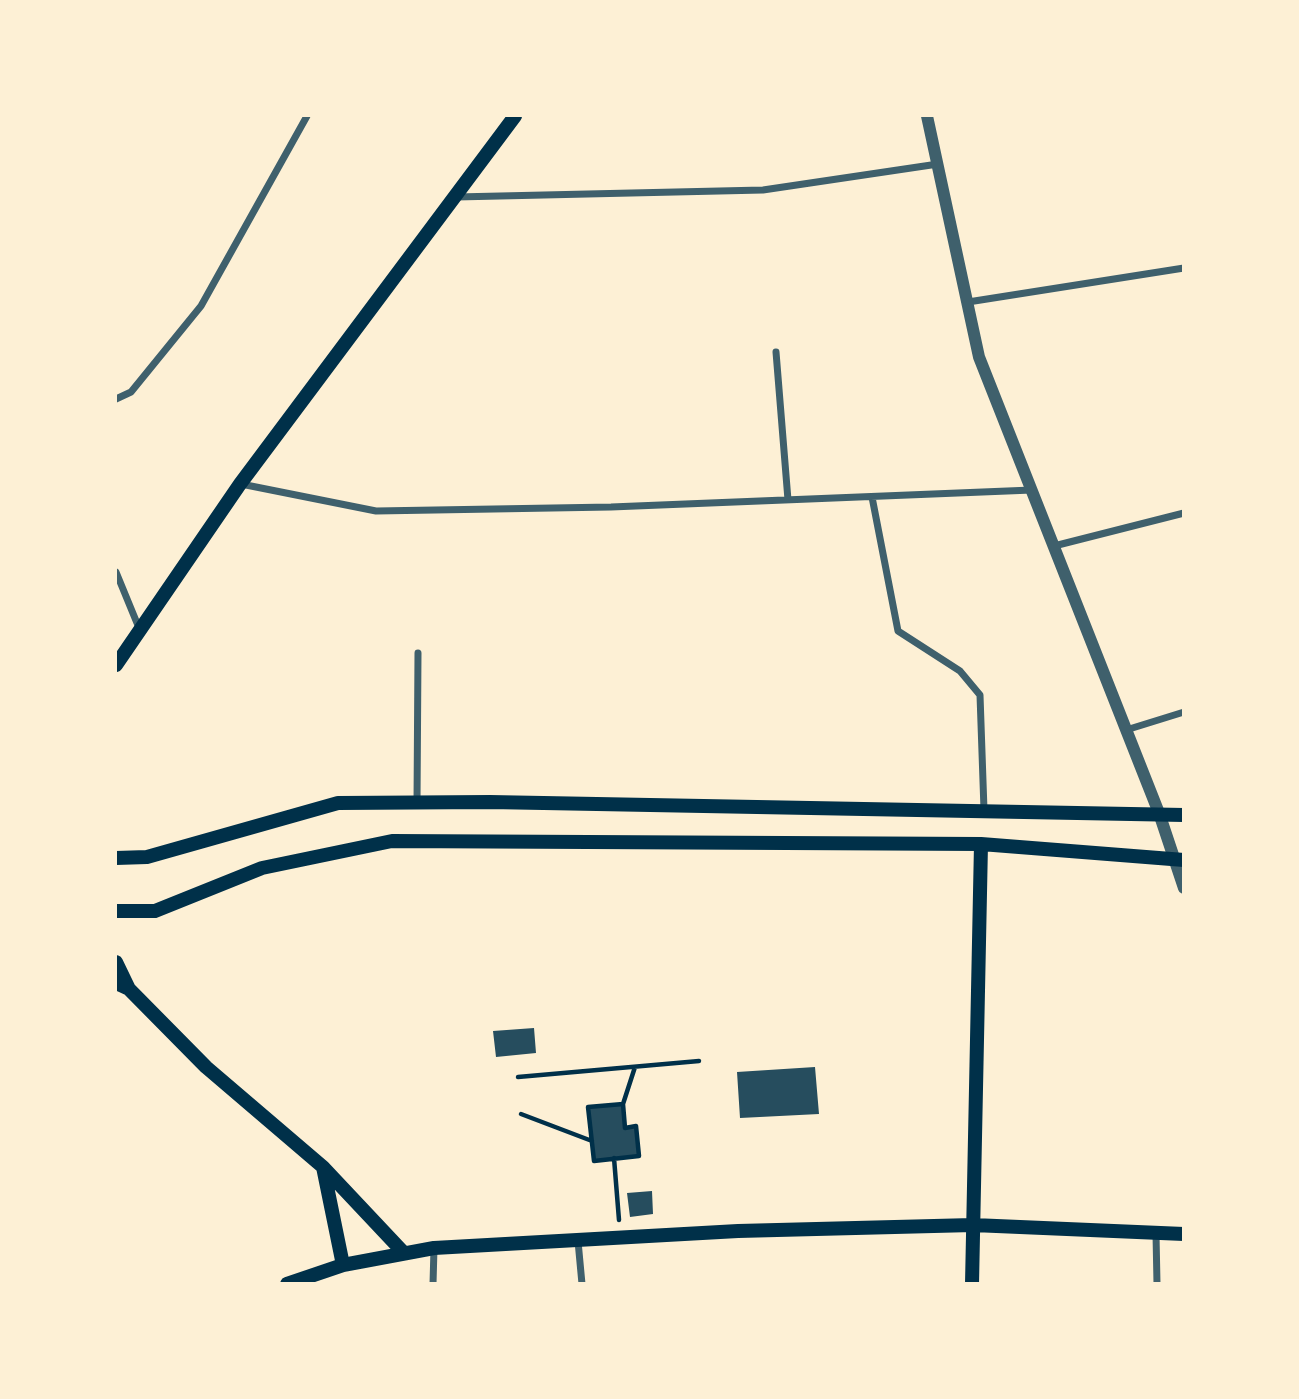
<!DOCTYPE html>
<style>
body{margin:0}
#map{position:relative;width:1299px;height:1399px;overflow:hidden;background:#fdf0d5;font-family:"Noto Serif",serif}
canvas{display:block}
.frame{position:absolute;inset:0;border:117px solid #fdf0d5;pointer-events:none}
</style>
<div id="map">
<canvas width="1299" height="1399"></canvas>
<div class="frame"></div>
</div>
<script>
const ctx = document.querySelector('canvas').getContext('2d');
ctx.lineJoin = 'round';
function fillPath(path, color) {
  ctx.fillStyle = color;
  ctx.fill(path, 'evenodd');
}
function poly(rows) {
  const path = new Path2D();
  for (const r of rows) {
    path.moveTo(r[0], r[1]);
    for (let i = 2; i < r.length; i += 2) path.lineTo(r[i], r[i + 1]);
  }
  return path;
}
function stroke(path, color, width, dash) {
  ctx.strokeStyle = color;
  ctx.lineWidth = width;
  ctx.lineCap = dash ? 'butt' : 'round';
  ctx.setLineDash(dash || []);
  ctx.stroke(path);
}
const building = poly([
 [534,1028,536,1053,496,1057,493,1031],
 [815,1067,819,1114,740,1118,737,1072],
 [623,1104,625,1128,636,1126,639,1156,594,1161,588,1107],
 [652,1191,653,1214,630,1217,627,1193]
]);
const path = poly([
 [518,1077,699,1061],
 [623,1104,625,1128,636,1126,639,1156,594,1161,588,1107,623,1104],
 [623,1104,635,1067],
 [521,1114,592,1141],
 [614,1158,619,1220]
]);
const minor = poly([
 [456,197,763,190,938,164],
 [968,302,1184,268],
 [776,352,788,500],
 [116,399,131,392,201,306,307,116],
 [241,484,376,511,611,507,1032,490],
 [872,497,898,631,960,671,980,695,984,810],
 [1054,546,1184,513],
 [116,572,139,628],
 [1126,730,1184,712],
 [417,802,418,653],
 [1156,1234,1157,1284],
 [578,1241,582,1284],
 [433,1284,434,1248]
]);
const tertiary = poly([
 [927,116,979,357,1159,813,1184,888]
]);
const secondary = poly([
 [116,665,240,484,515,116],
 [116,858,147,857,338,803,490,802,1184,815],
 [116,911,155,911,262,868,392,841,981,844,1184,860],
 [116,962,129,989],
 [116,983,129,989,206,1067,323,1167],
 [343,1265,323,1167,403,1252],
 [287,1284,343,1265,434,1248,738,1231,973,1225,1184,1234],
 [972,1284,981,844]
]);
fillPath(building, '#264d5e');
stroke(path, '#003049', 4.5);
stroke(minor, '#3f606c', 7);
stroke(tertiary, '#3f606c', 12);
stroke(secondary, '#003049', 14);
</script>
